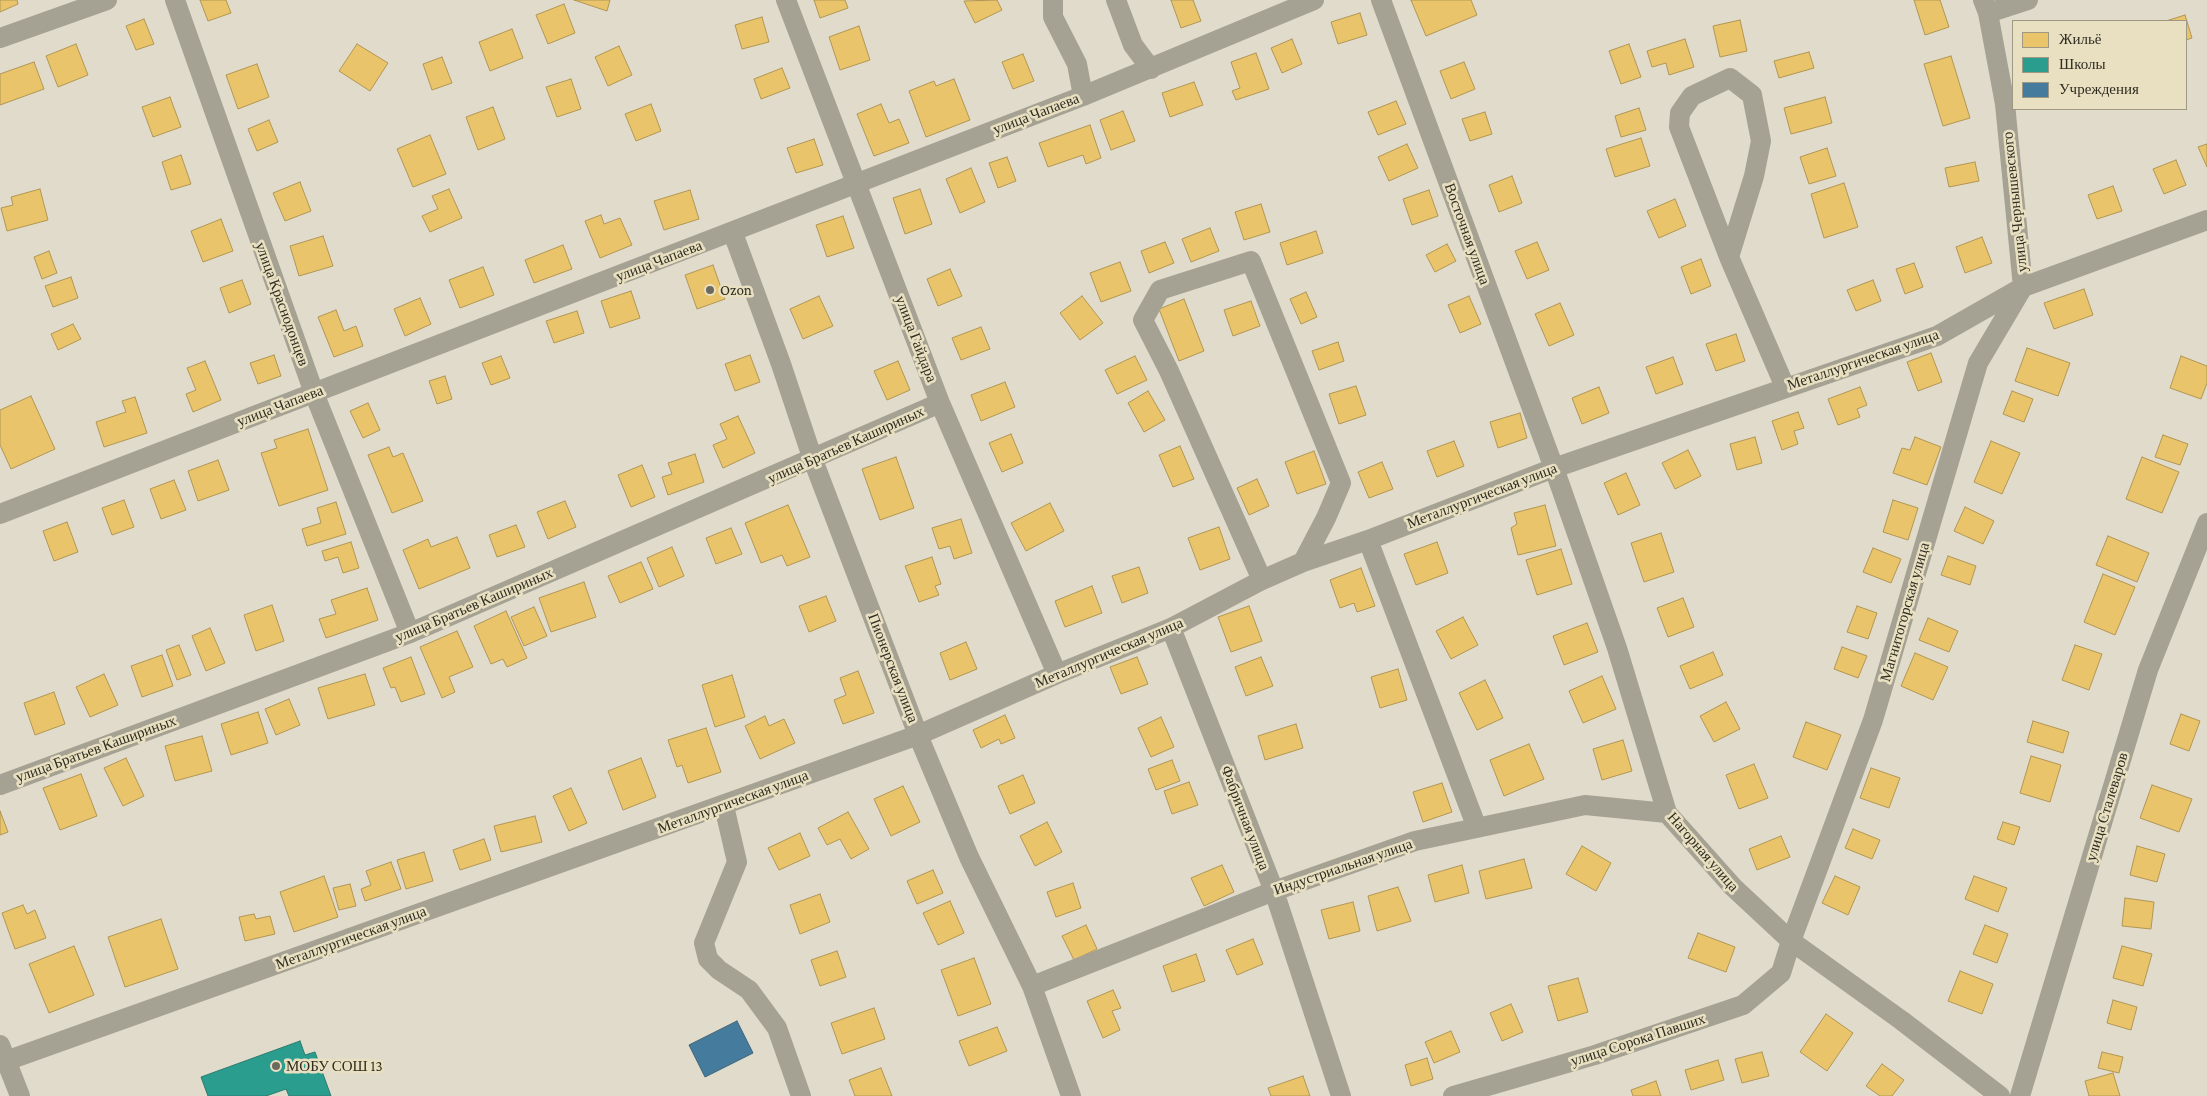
<!DOCTYPE html>
<meta charset="utf-8">
<style>
body{margin:0}
#map{position:relative;width:2207px;height:1096px;overflow:hidden;background:#e0dbcb;font-family:"Crimson Pro",serif}
canvas{display:block}
.legend{position:absolute;left:2012px;top:20px;width:175px;height:90px;box-sizing:border-box;background:#e9e0c2;border:1px solid #9f9882;margin:0;padding:6px 9px;list-style:none;font-size:15px;color:#2f2c21}
.legend li{display:flex;align-items:center;gap:10px;height:25px}
.legend b{width:25px;border:1px solid #9f9882}
</style>
<div id="map">
<canvas width="2207" height="1096"></canvas>
<ul class="legend">
<li><b style="height:14px;background:#e9c46a"></b>Жильё</li>
<li><b style="height:14px;background:#2a9d8f"></b>Школы</li>
<li><b style="height:14px;background:#457b9d"></b>Учреждения</li>
</ul>
</div>
<script>
const ctx = document.querySelector('canvas').getContext('2d');
ctx.lineJoin = 'round';
function fillPath(path, color) {
  ctx.fillStyle = color;
  ctx.fill(path, 'evenodd');
}
function poly(rows) {
  const path = new Path2D();
  for (const r of rows) {
    path.moveTo(r[0], r[1]);
    for (let i = 2; i < r.length; i += 2) path.lineTo(r[i], r[i + 1]);
  }
  return path;
}
function stroke(path, color, width, dash) {
  ctx.strokeStyle = color;
  ctx.lineWidth = width;
  ctx.lineCap = dash ? 'butt' : 'round';
  ctx.setLineDash(dash || []);
  ctx.stroke(path);
}
function label(font, color, halo, rows, align = 'center') {
  ctx.font = font + ' "Crimson Pro",serif';
  ctx.lineWidth = 5;
  ctx.setLineDash([]);
  ctx.textBaseline = 'middle';
  ctx.strokeStyle = halo;
  ctx.fillStyle = color;
  for (const [text, x, y, turn = 0] of rows) {
    ctx.save();
    ctx.translate(x, y);
    ctx.rotate((+turn || 0) * Math.PI / 180);
    ctx.textAlign = isNaN(turn) ? turn : align;
    if (halo) ctx.strokeText(text, 0, 0);
    ctx.fillText(text, 0, 0);
    ctx.restore();
  }
}
const homes = poly([
 [0,0,17,0,18,4,0,12,0,0],
 [200,0,226,0,231,13,208,21,200,0],
 [574,0,610,0,607,11,574,0],
 [814,0,845,0,848,8,820,18,814,0],
 [997,0,1002,10,975,23,964,1,997,0],
 [1171,0,1193,0,1201,21,1181,28,1171,0],
 [1411,0,1471,0,1477,15,1426,36,1411,0],
 [1914,0,1940,0,1949,27,1925,35,1914,0],
 [564,4,575,33,548,44,536,15,564,4],
 [1360,13,1367,35,1338,44,1331,22,1360,13],
 [2185,15,2192,38,2186,40,2186,21,2166,21,2185,15],
 [762,17,769,42,742,49,735,25,762,17],
 [144,19,154,44,136,50,126,26,144,19],
 [1740,20,1747,51,1720,57,1713,26,1740,20],
 [859,26,870,60,840,70,829,37,859,26],
 [512,29,523,58,490,71,479,42,512,29],
 [1292,39,1302,64,1282,73,1271,48,1292,39],
 [1685,39,1694,67,1669,75,1666,63,1652,67,1647,51,1685,39],
 [76,44,88,75,58,87,46,56,76,44],
 [357,44,388,63,370,91,339,71,357,44],
 [1629,44,1641,77,1621,84,1609,51,1629,44],
 [619,46,632,75,608,86,595,57,619,46],
 [1809,52,1814,68,1779,78,1774,61,1809,52],
 [1256,53,1269,89,1236,100,1232,91,1240,88,1231,62,1256,53],
 [1023,54,1034,81,1013,89,1002,62,1023,54],
 [1951,56,1970,118,1943,126,1924,64,1951,56],
 [442,57,452,83,432,90,423,64,442,57],
 [34,62,44,89,0,105,0,74,34,62],
 [1464,62,1475,89,1451,99,1440,71,1464,62],
 [257,64,269,97,238,109,226,75,257,64],
 [782,68,790,88,761,99,754,79,782,68],
 [571,79,581,109,557,117,546,87,571,79],
 [954,79,970,120,926,137,909,91,934,81,936,86,954,79],
 [1194,82,1203,105,1170,117,1162,93,1194,82],
 [170,97,181,127,153,137,142,107,170,97],
 [1825,97,1832,123,1791,134,1784,108,1825,97],
 [1396,101,1406,124,1378,135,1368,112,1396,101],
 [651,104,661,131,636,141,625,114,651,104],
 [881,104,889,123,899,119,909,143,874,156,857,114,881,104],
 [493,107,505,139,478,150,466,117,493,107],
 [1639,108,1646,130,1621,137,1615,116,1639,108],
 [1123,111,1135,141,1111,150,1100,120,1123,111],
 [1485,112,1492,134,1470,141,1462,119,1485,112],
 [269,120,278,142,257,151,248,129,269,120],
 [1090,125,1101,158,1086,164,1083,155,1048,167,1039,143,1090,125],
 [430,135,446,174,413,187,397,149,430,135],
 [1641,138,1650,166,1615,177,1606,149,1641,138],
 [814,139,823,165,796,173,787,148,814,139],
 [1407,144,1418,168,1389,181,1378,157,1407,144],
 [2207,144,2207,167,2198,147,2207,144],
 [1827,148,1836,176,1809,184,1800,157,1827,148],
 [181,155,191,184,171,190,162,162,181,155],
 [1007,157,1016,181,998,188,989,163,1007,157],
 [2176,160,2186,185,2164,194,2153,169,2176,160],
 [1975,162,1979,181,1949,187,1945,168,1975,162],
 [971,168,985,202,960,213,946,179,971,168],
 [1512,176,1522,203,1499,212,1489,185,1512,176],
 [300,182,311,211,285,221,273,193,300,182],
 [1844,183,1858,227,1824,238,1811,194,1844,183],
 [2113,186,2122,211,2097,219,2088,195,2113,186],
 [40,189,48,220,7,231,1,208,13,205,11,197,40,189],
 [449,189,462,218,430,232,422,216,438,209,432,196,449,189],
 [920,189,932,224,905,234,893,198,920,189],
 [690,190,699,219,664,230,654,201,690,190],
 [1429,190,1438,216,1412,225,1403,199,1429,190],
 [1675,199,1686,226,1659,238,1647,211,1675,199],
 [1261,204,1270,232,1244,240,1235,212,1261,204],
 [601,215,604,224,620,218,632,245,600,258,585,221,601,215],
 [843,216,854,248,827,257,816,225,843,216],
 [221,219,233,251,203,262,191,231,221,219],
 [1210,228,1219,251,1191,262,1182,239,1210,228],
 [1316,231,1323,253,1287,265,1280,243,1316,231],
 [323,236,333,266,299,276,290,246,323,236],
 [1982,237,1992,263,1965,273,1956,247,1982,237],
 [1165,242,1174,263,1149,273,1141,251,1165,242],
 [1537,242,1549,270,1527,279,1515,251,1537,242],
 [1447,244,1456,261,1435,272,1426,255,1447,244],
 [563,245,572,269,534,283,525,260,563,245],
 [49,251,57,273,42,279,34,257,49,251],
 [1701,259,1711,286,1691,294,1681,267,1701,259],
 [1120,262,1131,291,1101,302,1090,273,1120,262],
 [1914,263,1923,287,1905,294,1896,269,1914,263],
 [713,265,725,299,697,309,685,275,713,265],
 [483,267,494,295,460,308,449,280,483,267],
 [950,269,962,296,938,306,927,279,950,269],
 [71,277,78,298,53,307,45,286,71,277],
 [242,280,251,304,229,313,220,288,242,280],
 [1873,280,1881,301,1856,311,1847,290,1873,280],
 [2084,289,2093,315,2054,329,2044,303,2084,289],
 [631,291,640,318,610,328,601,301,631,291],
 [1306,292,1317,317,1301,324,1290,299,1306,292],
 [819,296,833,326,803,339,790,309,819,296],
 [1082,296,1103,323,1080,340,1060,313,1082,296],
 [1469,296,1481,324,1460,333,1448,305,1469,296],
 [420,298,431,324,405,336,394,309,420,298],
 [1184,299,1204,351,1179,361,1159,309,1184,299],
 [1251,301,1260,326,1233,336,1224,310,1251,301],
 [1560,303,1574,335,1549,346,1535,314,1560,303],
 [336,310,344,331,356,326,363,346,334,357,318,317,336,310],
 [577,311,584,333,554,343,546,321,577,311],
 [73,324,81,339,58,350,51,334,73,324],
 [981,327,990,349,961,360,952,338,981,327],
 [1736,334,1745,361,1716,371,1706,344,1736,334],
 [1338,342,1344,361,1319,370,1312,351,1338,342],
 [2027,348,2070,363,2058,396,2015,381,2027,348],
 [1931,353,1942,382,1918,391,1907,362,1931,353],
 [274,355,281,376,258,384,250,363,274,355],
 [750,355,760,382,735,391,725,364,750,355],
 [501,356,510,378,491,385,482,363,501,356],
 [1135,356,1147,380,1117,394,1105,370,1135,356],
 [2181,356,2207,366,2207,383,2201,399,2170,388,2181,356],
 [1673,357,1683,384,1656,394,1646,367,1673,357],
 [205,361,221,400,193,412,186,394,196,390,187,368,205,361],
 [898,361,910,390,887,400,874,371,898,361],
 [445,376,452,399,437,404,429,381,445,376],
 [1005,382,1015,407,981,421,971,395,1005,382],
 [1356,386,1366,415,1339,424,1329,394,1356,386],
 [1599,387,1609,413,1582,424,1572,398,1599,387],
 [1860,387,1867,405,1857,409,1860,417,1838,425,1828,399,1860,387],
 [1148,391,1165,420,1144,432,1128,403,1148,391],
 [2012,391,2033,399,2024,422,2003,414,2012,391],
 [31,396,55,449,11,469,0,445,0,410,31,396],
 [135,397,147,433,104,447,96,422,126,412,122,401,135,397],
 [368,403,380,430,363,438,350,411,368,403],
 [1798,412,1804,428,1794,431,1798,444,1782,450,1772,421,1798,412],
 [1520,413,1527,438,1498,448,1490,422,1520,413],
 [738,416,755,453,723,468,713,445,727,439,720,424,738,416],
 [308,429,328,490,279,506,261,453,277,448,274,440,308,429],
 [1011,434,1023,463,1002,472,989,443,1011,434],
 [2163,435,2188,444,2180,465,2155,457,2163,435],
 [1755,437,1762,463,1737,470,1730,444,1755,437],
 [1915,437,1941,447,1927,485,1893,473,1902,448,1910,450,1915,437],
 [1454,441,1464,466,1437,477,1427,451,1454,441],
 [1991,441,2020,453,2002,494,1974,482,1991,441],
 [1180,446,1194,479,1173,487,1159,455,1180,446],
 [389,447,393,457,403,453,423,501,392,513,368,455,389,447],
 [1688,450,1701,476,1675,489,1662,463,1688,450],
 [1314,451,1326,484,1297,494,1285,462,1314,451],
 [695,454,704,482,668,495,662,477,672,474,668,463,695,454],
 [896,457,914,508,880,520,862,469,896,457],
 [2142,457,2179,472,2162,513,2126,499,2142,457],
 [218,460,229,490,198,501,188,471,218,460],
 [1382,462,1393,489,1369,498,1358,472,1382,462],
 [642,465,655,497,631,507,618,475,642,465],
 [1626,473,1640,505,1618,515,1604,483,1626,473],
 [1257,479,1269,506,1249,515,1237,488,1257,479],
 [174,480,186,510,161,519,150,489,174,480],
 [124,500,134,527,112,535,102,508,124,500],
 [1893,500,1918,508,1908,540,1883,532,1893,500],
 [565,501,576,527,548,539,537,512,565,501],
 [336,502,346,534,307,546,302,529,321,523,317,508,336,502],
 [1050,503,1064,531,1026,551,1011,523,1050,503],
 [788,505,810,557,787,566,782,555,761,563,745,523,788,505],
 [1545,505,1556,546,1518,555,1511,528,1517,524,1514,513,1545,505],
 [1965,507,1994,521,1983,544,1954,531,1965,507],
 [961,519,972,553,954,559,950,546,939,549,932,528,961,519],
 [67,522,78,552,54,561,43,531,67,522],
 [516,525,525,547,497,557,489,535,516,525],
 [1219,527,1230,559,1200,570,1188,538,1219,527],
 [731,528,742,554,716,564,706,538,731,528],
 [1661,533,1674,572,1644,582,1631,543,1661,533],
 [2108,536,2149,553,2137,582,2096,565,2108,536],
 [457,537,470,568,419,589,403,550,428,539,431,547,457,537],
 [351,542,359,568,343,573,338,557,325,561,322,551,351,542],
 [1437,542,1448,573,1416,585,1404,554,1437,542],
 [672,547,684,576,659,587,647,558,672,547],
 [1873,548,1901,559,1891,583,1863,572,1873,548],
 [1561,549,1572,584,1537,595,1526,560,1561,549],
 [1948,556,1976,566,1970,585,1941,575,1948,556],
 [932,557,941,584,935,586,939,595,919,602,905,566,932,557],
 [641,562,653,589,620,603,608,576,641,562],
 [1139,567,1148,593,1122,603,1112,576,1139,567],
 [1361,568,1375,606,1357,612,1354,603,1340,608,1330,580,1361,568],
 [2103,574,2135,587,2115,635,2084,622,2103,574],
 [584,582,596,617,551,632,539,598,584,582],
 [1092,586,1102,613,1065,627,1055,601,1092,586],
 [367,588,378,620,326,638,319,619,336,614,331,600,367,588],
 [826,596,836,621,809,632,799,606,826,596],
 [1683,598,1694,627,1668,637,1657,608,1683,598],
 [272,605,284,641,256,651,244,615,272,605],
 [1249,606,1262,641,1231,652,1218,617,1249,606],
 [1857,606,1877,613,1868,639,1847,632,1857,606],
 [534,607,547,636,524,646,511,617,534,607],
 [506,611,527,658,507,667,503,659,491,664,474,626,506,611],
 [1463,617,1478,645,1451,659,1436,631,1463,617],
 [1928,618,1958,631,1949,652,1919,640,1928,618],
 [1587,623,1598,652,1564,665,1553,636,1587,623],
 [210,628,225,663,206,671,192,636,210,628],
 [457,631,473,667,449,677,455,692,442,698,420,647,457,631],
 [966,642,977,669,950,680,940,653,966,642],
 [179,645,191,675,177,680,166,650,179,645],
 [2075,645,2102,654,2089,690,2062,680,2075,645],
 [1842,647,1867,656,1858,678,1834,669,1842,647],
 [1713,652,1723,675,1690,689,1680,666,1713,652],
 [1915,653,1948,667,1933,700,1901,686,1915,653],
 [162,655,173,686,142,697,131,666,162,655],
 [411,657,425,694,401,702,395,687,391,688,383,668,411,657],
 [1137,657,1148,684,1121,694,1110,667,1137,657],
 [1261,657,1273,686,1246,696,1235,667,1261,657],
 [1398,669,1407,700,1380,708,1371,677,1398,669],
 [858,671,874,713,843,724,834,700,846,695,840,678,858,671],
 [104,674,118,705,90,717,76,687,104,674],
 [365,674,375,705,328,719,318,688,365,674],
 [732,675,745,717,715,727,702,685,732,675],
 [1602,676,1616,709,1583,723,1569,691,1602,676],
 [1485,680,1503,718,1477,730,1459,693,1485,680],
 [54,692,65,724,35,735,24,703,54,692],
 [289,699,300,725,276,735,265,709,289,699],
 [1726,702,1740,729,1714,742,1700,716,1726,702],
 [258,712,268,743,231,755,221,724,258,712],
 [2181,714,2200,721,2189,751,2170,744,2181,714],
 [1005,715,1015,738,1001,744,999,739,981,748,973,730,1005,715],
 [765,716,769,726,784,719,795,743,760,759,745,726,765,716],
 [1161,717,1174,747,1151,757,1138,728,1161,717],
 [2033,721,2069,732,2063,753,2027,742,2033,721],
 [1806,722,1841,735,1827,770,1793,757,1806,722],
 [1296,724,1303,748,1265,760,1258,736,1296,724],
 [706,728,721,772,688,783,682,765,677,767,668,740,706,728],
 [202,736,212,771,175,781,165,746,202,736],
 [1623,740,1632,771,1602,780,1593,749,1623,740],
 [1529,744,1544,779,1504,796,1490,760,1529,744],
 [2031,756,2061,765,2050,802,2020,793,2031,756],
 [126,758,144,796,123,806,104,768,126,758],
 [641,758,656,797,623,810,608,771,641,758],
 [1172,760,1180,781,1156,790,1148,769,1172,760],
 [1754,764,1768,798,1739,809,1726,775,1754,764],
 [1871,768,1900,778,1889,808,1860,798,1871,768],
 [81,774,97,816,60,830,43,788,81,774],
 [1023,775,1035,803,1010,814,998,786,1023,775],
 [1189,782,1198,805,1172,814,1164,791,1189,782],
 [1442,783,1452,812,1423,822,1413,792,1442,783],
 [2152,785,2192,799,2179,832,2140,818,2152,785],
 [903,786,920,822,891,836,874,799,903,786],
 [571,788,587,823,569,831,553,796,571,788],
 [0,811,8,832,0,835,0,811],
 [848,812,869,849,851,859,840,839,827,845,818,828,848,812],
 [535,816,542,842,501,852,494,826,535,816],
 [1047,822,1062,852,1035,866,1020,836,1047,822],
 [2003,822,2020,827,2014,845,1997,839,2003,822],
 [1853,829,1880,840,1872,859,1845,848,1853,829],
 [800,833,810,856,779,870,768,848,800,833],
 [1781,836,1790,857,1757,870,1749,849,1781,836],
 [484,839,491,860,460,870,453,850,484,839],
 [1582,846,1611,863,1596,891,1566,874,1582,846],
 [2137,846,2165,854,2157,882,2130,875,2137,846],
 [424,852,433,881,406,889,397,860,424,852],
 [1524,859,1532,888,1486,899,1479,871,1524,859],
 [391,862,401,889,365,901,361,889,371,885,366,871,391,862],
 [1222,865,1234,892,1204,906,1191,878,1222,865],
 [1462,865,1469,893,1435,902,1428,875,1462,865],
 [933,870,943,893,917,904,907,881,933,870],
 [324,876,338,917,294,932,280,892,324,876],
 [1835,876,1860,887,1848,915,1822,903,1835,876],
 [1974,876,2007,888,1998,912,1965,899,1974,876],
 [1073,883,1081,908,1056,917,1047,892,1073,883],
 [350,884,356,906,339,910,333,888,350,884],
 [1398,887,1411,921,1377,931,1368,896,1398,887],
 [820,894,830,922,800,934,790,905,820,894],
 [2125,898,2154,902,2151,929,2122,926,2125,898],
 [950,901,964,933,938,945,923,913,950,901],
 [1353,902,1360,931,1329,939,1321,910,1353,902],
 [23,905,27,914,35,910,46,938,15,949,2,913,23,905],
 [254,914,256,919,270,916,275,934,245,941,239,917,254,914],
 [161,919,178,969,125,987,108,937,161,919],
 [1086,925,1097,949,1074,960,1062,936,1086,925],
 [1985,925,2008,934,1997,963,1973,954,1985,925],
 [1698,933,1735,947,1726,972,1688,958,1698,933],
 [1253,939,1263,964,1237,975,1226,950,1253,939],
 [74,946,94,995,49,1013,29,964,74,946],
 [2122,946,2152,954,2143,986,2113,978,2122,946],
 [837,951,846,977,820,986,811,960,837,951],
 [1196,954,1205,981,1172,992,1163,966,1196,954],
 [974,958,991,1004,958,1016,941,970,974,958],
 [1960,971,1993,984,1982,1014,1948,1001,1960,971],
 [1578,978,1588,1012,1558,1021,1548,986,1578,978],
 [1113,990,1121,1008,1112,1011,1120,1030,1103,1038,1087,1001,1113,990],
 [2113,1000,2137,1007,2131,1030,2107,1023,2113,1000],
 [1511,1004,1523,1032,1502,1041,1490,1013,1511,1004],
 [874,1008,885,1039,842,1054,831,1023,874,1008],
 [1826,1014,1853,1033,1827,1071,1800,1052,1826,1014],
 [997,1027,1007,1051,969,1066,959,1041,997,1027],
 [1451,1031,1460,1052,1434,1063,1425,1042,1451,1031],
 [1762,1052,1769,1076,1742,1083,1735,1059,1762,1052],
 [2102,1052,2123,1057,2119,1073,2098,1068,2102,1052],
 [1427,1058,1433,1079,1411,1086,1405,1065,1427,1058],
 [1718,1060,1724,1080,1691,1090,1685,1070,1718,1060],
 [1882,1064,1904,1080,1892,1096,1880,1096,1866,1086,1882,1064],
 [881,1068,892,1096,855,1096,849,1080,881,1068],
 [2113,1073,2120,1096,2089,1096,2085,1081,2113,1073],
 [1303,1076,1310,1096,1271,1096,1268,1088,1303,1076],
 [1656,1081,1661,1096,1633,1096,1631,1090,1656,1081]
]);
const schools = poly([
 [300,1041,305,1055,315,1052,331,1096,289,1096,286,1089,266,1096,208,1096,201,1077,300,1041]
]);
const public = poly([
 [737,1021,753,1053,705,1077,689,1045,737,1021]
]);
const minor = poly([
 [175,0,314,393,410,633],
 [786,0,940,403,1057,674],
 [1053,0,1053,17,1077,64,1083,96],
 [1116,0,1133,45,1151,69],
 [1381,0,1554,468,1617,648,1667,813,1733,887,1791,941,1901,1020,2000,1096],
 [1988,13,2028,0],
 [0,38,107,0],
 [733,233,781,364,813,460,918,735,969,857,1032,986,1071,1096],
 [1729,257,1754,176,1761,141,1752,95,1730,78,1692,96,1680,113,1679,127,1729,257,1785,387],
 [0,514,1083,96,1314,0],
 [1368,540,1477,828],
 [1262,580,1169,371,1143,320,1160,290,1251,261,1341,483,1326,518,1303,562],
 [1171,628,1274,891,1341,1096],
 [0,785,410,633,940,403],
 [724,806,737,862,704,943,708,959,719,970,749,990,777,1028,801,1096],
 [1032,986,1274,891,1415,841,1585,805,1667,813],
 [0,1045,20,1096],
 [0,1063,918,735,1057,674,1171,628,1262,580,1303,562,1368,540,1554,468,1937,336,2023,287,2207,220],
 [1453,1096,1595,1055,1743,1005,1781,973,1791,941,1873,720,1978,363,2023,287,2005,104,1988,13,1983,0],
 [2020,1096,2148,670,2207,523]
]);
const markers = [
 [710,290,5,"#6d695c"],
 [276,1066,5,"#6d695c"]
];
const streetNames = [
 ["улица Чапаева",1036,114,-21],
 ["улица Чернышевского",2015,202,-96],
 ["Восточная улица",1467,234,70],
 ["улица Чапаева",659,261,-21],
 ["улица Краснодонцев",282,304,70],
 ["улица Гайдара",916,339,69],
 ["Металлургическая улица",1863,360,-19],
 ["улица Чапаева",280,406,-21],
 ["улица Братьев Кашириных",846,445,-24],
 ["Металлургическая улица",1482,496,-21],
 ["улица Братьев Кашириных",474,605,-23],
 ["Магнитогорская улица",1905,612,-74],
 ["Металлургическая улица",1109,653,-23],
 ["Пионерская улица",893,668,69],
 ["улица Братьев Кашириных",96,749,-20],
 ["Металлургическая улица",733,802,-20],
 ["улица Сталеваров",2107,807,-73],
 ["Фабричная улица",1245,818,69],
 ["Нагорная улица",1703,852,49],
 ["Индустриальная улица",1343,867,-19],
 ["Металлургическая улица",351,938,-20],
 ["улица Сорока Павших",1638,1040,-18]
];
const poiNames = [
 ["Ozon",720,290],
 ["МОБУ СОШ 13",286,1066]
];
fillPath(homes, '#e9c46a');
stroke(homes, '#b19654', 1);
fillPath(schools, '#2a9d8f');
stroke(schools, '#2c7b6e', 1);
fillPath(public, '#457b9d');
stroke(public, '#3e6378', 1);
stroke(minor, '#a5a294', 20);
for (const [x, y, r, color] of markers) {
  const dot = new Path2D();
  dot.arc(x, y, r, 0, 2 * Math.PI);
  ctx.fillStyle = color;
  ctx.fill(dot);
  stroke(dot, '#e9e0c2', 2);
}
label('15px', '#2f2c21', '#e9e0c2', streetNames);
label('15px', '#2f2c21', '#e9e0c2', poiNames, 'left');
</script>
